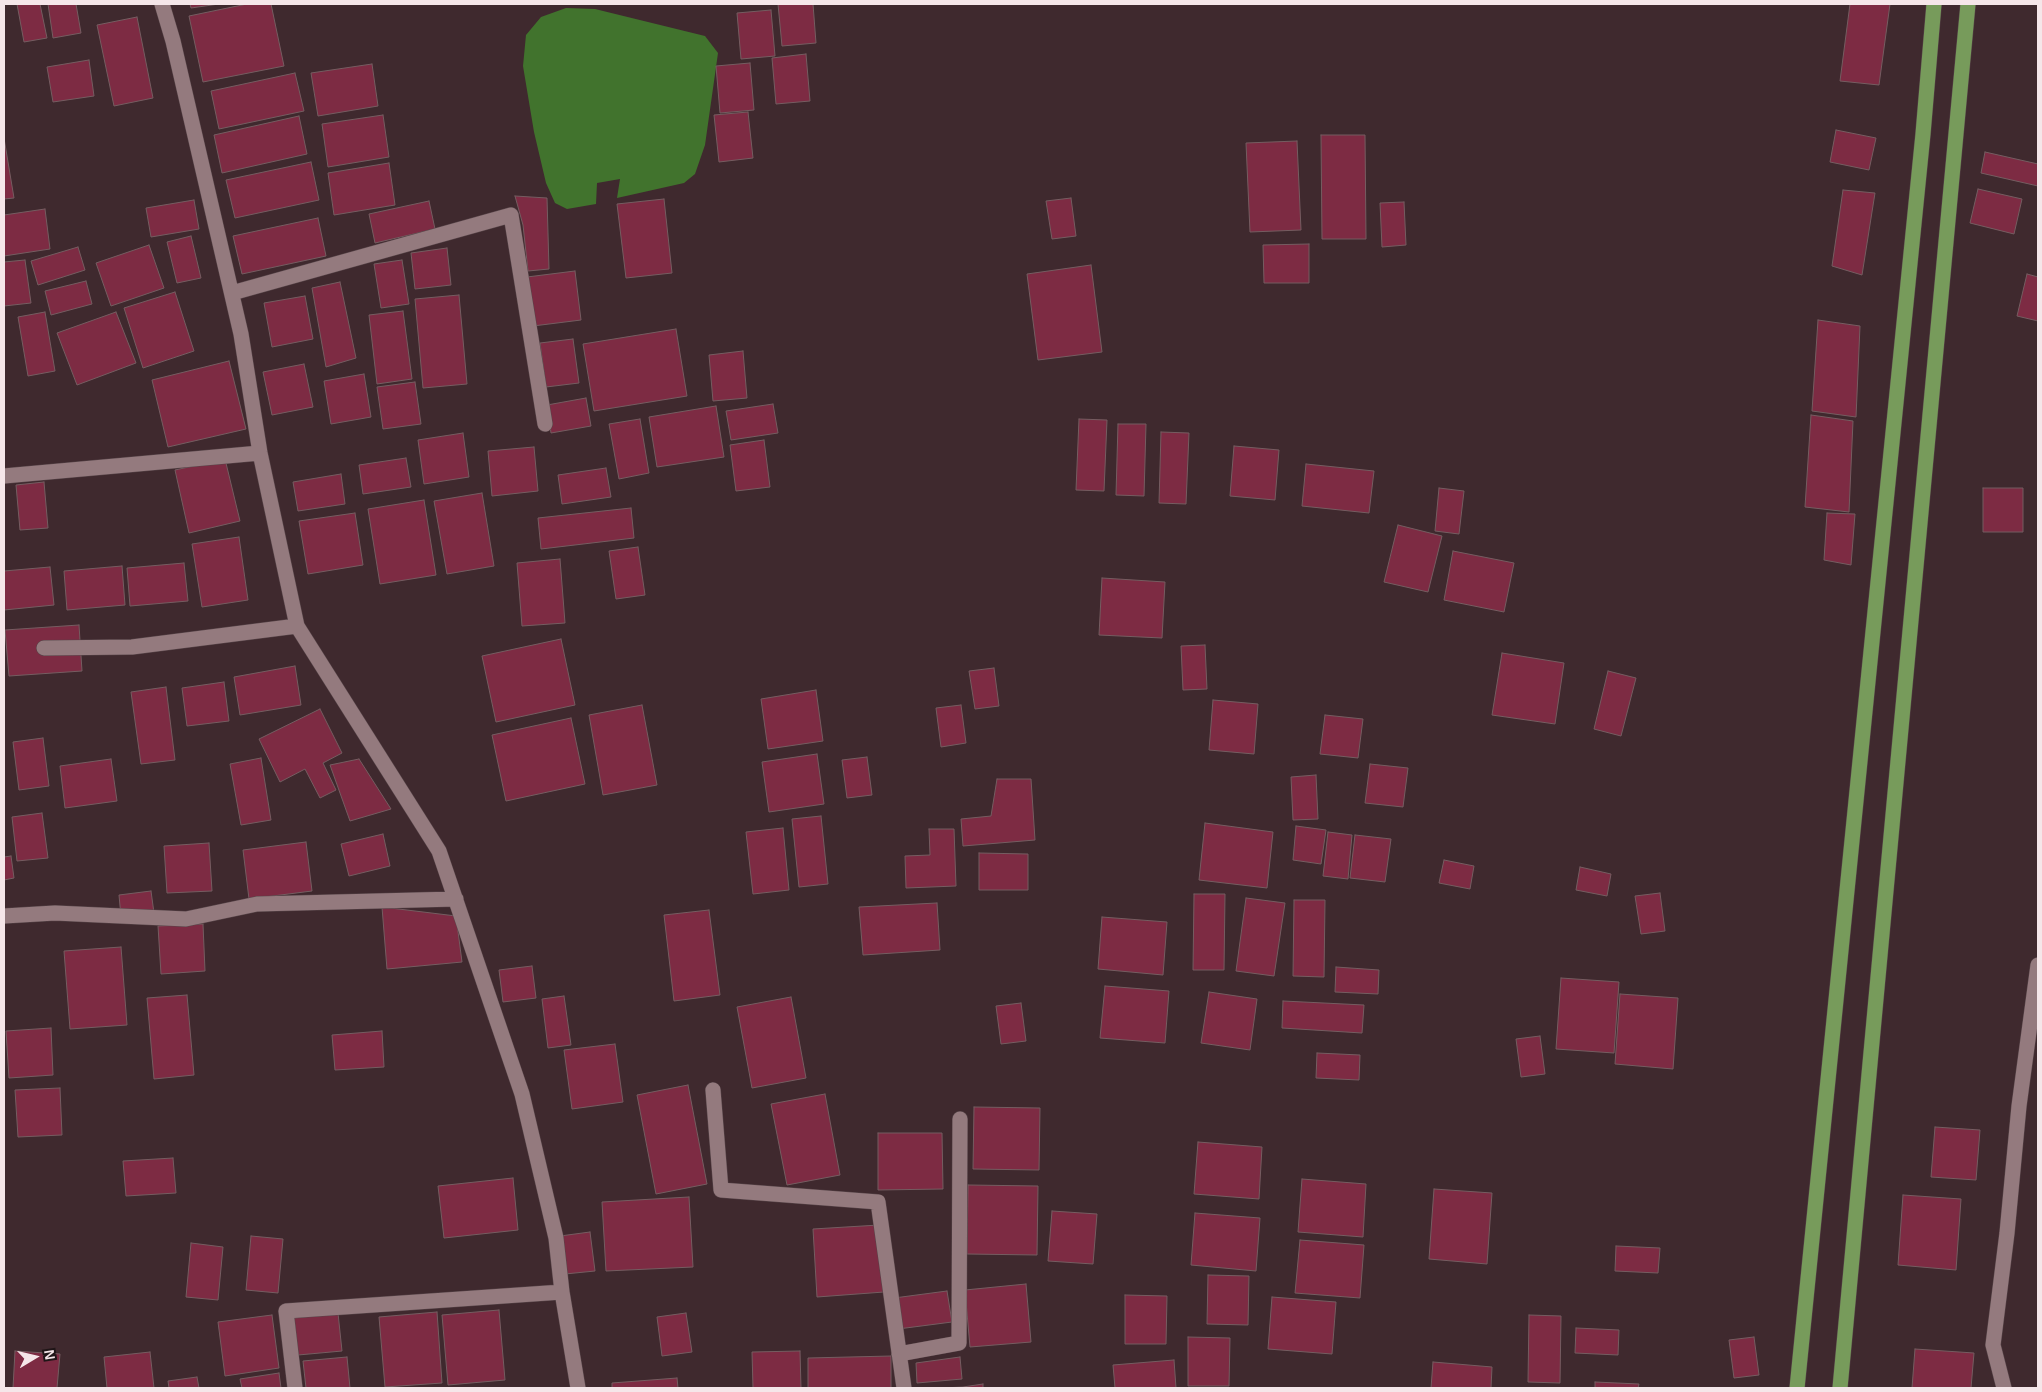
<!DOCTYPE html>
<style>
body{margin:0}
#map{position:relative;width:2042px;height:1392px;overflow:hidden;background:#3f292e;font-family:Helvetica,sans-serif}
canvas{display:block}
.frame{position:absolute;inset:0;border:5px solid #f5e6e9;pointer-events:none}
.north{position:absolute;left:10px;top:1332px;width:50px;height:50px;-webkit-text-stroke:4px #1f1517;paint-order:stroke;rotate:81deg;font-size:14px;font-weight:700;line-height:20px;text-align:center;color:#f5e6e9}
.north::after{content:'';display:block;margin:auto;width:18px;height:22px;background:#f5e6e9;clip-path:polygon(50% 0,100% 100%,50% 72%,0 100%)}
</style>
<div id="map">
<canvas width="2042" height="1392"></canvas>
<div class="frame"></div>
<div class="north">N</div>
</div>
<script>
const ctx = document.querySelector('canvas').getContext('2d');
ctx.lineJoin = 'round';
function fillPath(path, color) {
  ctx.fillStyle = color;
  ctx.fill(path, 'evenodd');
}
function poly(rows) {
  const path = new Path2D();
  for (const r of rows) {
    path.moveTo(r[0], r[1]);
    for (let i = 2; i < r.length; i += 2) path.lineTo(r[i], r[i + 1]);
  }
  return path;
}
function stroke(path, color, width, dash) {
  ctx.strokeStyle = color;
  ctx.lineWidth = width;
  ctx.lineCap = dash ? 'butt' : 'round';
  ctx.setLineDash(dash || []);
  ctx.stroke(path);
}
const water = poly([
 [566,8,595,9,705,36,718,53,705,145,695,174,684,183,617,198,620,179,597,183,596,204,567,209,555,203,546,183,534,132,523,66,526,35,541,17]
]);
const building = poly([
 [17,4,40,4,47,38,24,42,17,4],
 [48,4,76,4,81,33,53,38,48,4],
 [190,4,219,4,191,8,190,4],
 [247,4,271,4,284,66,203,82,189,16,247,4],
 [778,4,813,4,816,43,782,46,778,4],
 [1850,4,1890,4,1879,85,1840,81,1850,4],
 [771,10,775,56,741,59,737,13,771,10],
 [137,17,153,98,114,106,97,25,137,17],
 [806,54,810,101,776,104,772,58,806,54],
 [89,60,94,96,53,102,47,67,89,60],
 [750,63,754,110,720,113,716,66,750,63],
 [372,64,378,106,318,116,311,73,372,64],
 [295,73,304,111,219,129,211,91,295,73],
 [748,112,753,158,719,162,714,115,748,112],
 [383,115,389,157,328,167,322,124,383,115],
 [299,116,307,154,222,173,214,135,299,116],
 [1836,130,1876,138,1869,170,1830,162,1836,130],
 [1321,135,1365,135,1366,239,1322,239,1321,135],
 [4,138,14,198,4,199,4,138],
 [1297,141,1301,230,1250,232,1246,143,1297,141],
 [1985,152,2038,164,2038,186,1981,173,1985,152],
 [311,162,319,200,235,218,226,180,311,162],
 [389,163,395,205,334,215,328,173,389,163],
 [1978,189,2022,199,2014,234,1970,223,1978,189],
 [1843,190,1875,193,1862,275,1832,266,1843,190],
 [515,196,547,198,549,269,528,271,523,225,515,196],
 [1071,198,1076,236,1052,239,1046,201,1071,198],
 [664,199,672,273,626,278,617,204,664,199],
 [194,200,199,229,151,237,146,208,194,200],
 [429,201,435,229,375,243,369,214,429,201],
 [1404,202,1406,245,1382,247,1380,203,1404,202],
 [45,209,50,249,4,256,4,215,45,209],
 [318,218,326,256,242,274,233,236,318,218],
 [191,236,201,278,177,283,167,242,191,236],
 [1309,244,1309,283,1264,283,1263,245,1309,244],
 [149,245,164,288,111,306,96,263,149,245],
 [78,247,85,270,38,285,31,261,78,247],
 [447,248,451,285,415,289,411,253,447,248],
 [25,260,31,303,4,306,4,262,25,260],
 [402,260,409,304,381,308,374,264,402,260],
 [1091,265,1102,352,1038,360,1027,274,1091,265],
 [575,271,581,320,533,326,527,277,575,271],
 [2027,274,2038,277,2038,321,2017,316,2027,274],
 [86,281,92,304,51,315,45,291,86,281],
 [340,282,356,358,326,367,312,288,340,282],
 [175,292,194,351,143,368,124,308,175,292],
 [459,295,467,384,423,388,415,299,459,295],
 [305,296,313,339,272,347,264,303,305,296],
 [403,311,412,379,377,384,369,315,403,311],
 [45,312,55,371,28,376,18,317,45,312],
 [116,312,136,363,77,385,57,333,116,312],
 [1818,320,1860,326,1856,417,1812,411,1818,320],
 [676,329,687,396,594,411,583,344,676,329],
 [573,339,579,383,546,387,540,343,573,339],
 [743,351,747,398,713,401,709,355,743,351],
 [229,361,246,429,168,447,152,380,229,361],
 [304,364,313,407,272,415,263,372,304,364],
 [364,374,371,417,331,424,324,381,364,374],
 [415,382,421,424,383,429,377,387,415,382],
 [586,398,591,426,551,433,547,405,586,398],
 [773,404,778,433,731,440,726,411,773,404],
 [716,406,724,457,657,467,649,417,716,406],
 [1811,415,1853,421,1849,512,1805,507,1811,415],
 [640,419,649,473,619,479,609,424,640,419],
 [1079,419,1107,420,1104,491,1076,490,1079,419],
 [1118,424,1146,424,1144,496,1116,495,1118,424],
 [1161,432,1189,433,1186,504,1159,503,1161,432],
 [463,433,469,477,424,484,418,440,463,433],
 [764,440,770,487,736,491,730,445,764,440],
 [1234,446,1279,450,1275,500,1230,496,1234,446],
 [534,447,538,491,492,496,488,451,534,447],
 [406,458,411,487,363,494,359,465,406,458],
 [225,459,240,521,189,533,175,470,225,459],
 [1306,464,1374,471,1369,513,1302,506,1306,464],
 [606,468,611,497,562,504,558,475,606,468],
 [341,474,345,504,298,511,293,482,341,474],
 [44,482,48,528,20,530,16,485,44,482],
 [1439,488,1464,491,1459,534,1435,531,1439,488],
 [1983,488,2023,488,2023,532,1983,532,1983,488],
 [482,493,494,566,447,574,434,501,482,493],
 [424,500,436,575,380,584,368,509,424,500],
 [631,508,634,538,541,549,538,518,631,508],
 [355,513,363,565,308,574,299,521,355,513],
 [1827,513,1855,514,1851,565,1824,560,1827,513],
 [1398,525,1442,536,1428,592,1384,582,1398,525],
 [239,537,248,600,202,607,192,544,239,537],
 [638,547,645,595,616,599,609,551,638,547],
 [1453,551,1514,563,1504,612,1444,600,1453,551],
 [560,559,565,623,522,626,517,563,560,559],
 [184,563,188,601,130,606,127,568,184,563],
 [122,566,125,605,67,610,64,571,122,566],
 [50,567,54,605,4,610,4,571,50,567],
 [1102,578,1165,582,1162,638,1099,635,1102,578],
 [79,625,82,671,9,676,5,630,79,625],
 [561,639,575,705,496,722,482,656,561,639],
 [1205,645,1207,689,1183,690,1181,646,1205,645],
 [1502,653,1564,663,1555,724,1492,715,1502,653],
 [295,666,301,705,240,715,234,677,295,666],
 [994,668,999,706,975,709,969,671,994,668],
 [1608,671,1636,678,1621,736,1594,729,1608,671],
 [224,682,229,721,187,726,182,688,224,682],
 [166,687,175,760,141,764,131,692,166,687],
 [816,690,823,741,768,749,761,699,816,690],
 [1213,700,1258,704,1254,754,1209,750,1213,700],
 [642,705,657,785,603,795,589,715,642,705],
 [961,705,966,743,941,747,936,708,961,705],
 [320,709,342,753,323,763,336,790,320,798,305,769,280,782,259,739,320,709],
 [1325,715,1363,719,1358,758,1320,754,1325,715],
 [571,718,585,784,506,801,492,735,571,718],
 [43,738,49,786,19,790,13,742,43,738],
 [817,754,824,804,769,812,762,762,817,754],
 [867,757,872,795,847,798,842,760,867,757],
 [261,758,271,820,241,825,230,764,261,758],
 [111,759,117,801,65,808,60,766,111,759],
 [359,759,391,809,350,821,330,765,359,759],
 [1370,764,1408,768,1403,807,1365,803,1370,764],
 [1316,775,1318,819,1293,820,1291,777,1316,775],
 [997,779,1031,779,1035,840,963,846,961,819,991,816,997,779],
 [42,813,48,858,17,861,12,817,42,813],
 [821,816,828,884,799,887,792,819,821,816],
 [1205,823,1273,832,1267,888,1199,880,1205,823],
 [1296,826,1326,830,1321,864,1293,860,1296,826],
 [783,828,789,890,753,894,746,832,783,828],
 [929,829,954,829,956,886,906,888,905,856,930,855,929,829],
 [1328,832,1352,835,1348,879,1323,876,1328,832],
 [383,834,390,866,349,876,341,844,383,834],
 [1355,835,1391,839,1385,882,1350,878,1355,835],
 [306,842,312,891,249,899,243,850,306,842],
 [209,843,212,891,167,893,164,846,209,843],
 [979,853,1028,854,1028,890,979,890,979,853],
 [11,856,14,878,4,880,4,857,11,856],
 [1444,860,1474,866,1470,889,1439,883,1444,860],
 [1580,867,1611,874,1607,896,1576,890,1580,867],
 [151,891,154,913,121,917,119,895,151,891],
 [1660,893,1665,931,1641,934,1635,896,1660,893],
 [1194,894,1225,894,1224,970,1193,970,1194,894],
 [1246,898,1285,903,1274,976,1236,971,1246,898],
 [1294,900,1325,900,1324,977,1293,976,1294,900],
 [937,903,940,950,863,955,859,907,937,903],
 [382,907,456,916,462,962,387,969,382,907],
 [709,910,720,995,674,1001,664,915,709,910],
 [1102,917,1167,922,1163,975,1098,969,1102,917],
 [203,924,205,971,161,974,158,926,203,924],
 [121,947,127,1025,70,1029,64,951,121,947],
 [532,966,536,998,503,1002,499,970,532,966],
 [1336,967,1379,970,1378,994,1335,992,1336,967],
 [1561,978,1619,982,1614,1053,1556,1049,1561,978],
 [1105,986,1169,991,1165,1043,1100,1038,1105,986],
 [1209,992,1257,999,1250,1050,1201,1043,1209,992],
 [1620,994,1678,998,1673,1069,1615,1064,1620,994],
 [187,995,194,1075,154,1079,147,998,187,995],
 [564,996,571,1045,548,1048,542,999,564,996],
 [791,997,806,1078,752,1088,737,1007,791,997],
 [1283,1001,1364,1005,1362,1033,1282,1028,1283,1001],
 [1021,1003,1026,1041,1001,1044,996,1006,1021,1003],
 [51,1028,53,1075,9,1078,6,1031,51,1028],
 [382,1031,384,1067,335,1070,332,1035,382,1031],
 [1540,1036,1545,1074,1521,1077,1516,1039,1540,1036],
 [615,1044,623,1102,572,1109,564,1050,615,1044],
 [1317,1053,1360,1055,1359,1080,1316,1078,1317,1053],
 [688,1085,707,1184,656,1194,637,1095,688,1085],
 [60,1088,62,1135,18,1137,15,1090,60,1088],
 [825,1094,840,1175,787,1185,771,1104,825,1094],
 [974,1107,1040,1108,1039,1170,973,1169,974,1107],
 [1935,1127,1980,1130,1976,1180,1931,1177,1935,1127],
 [878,1133,942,1133,943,1189,878,1190,878,1133],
 [1198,1142,1262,1147,1259,1199,1194,1194,1198,1142],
 [173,1158,176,1193,126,1196,123,1161,173,1158],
 [513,1178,518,1230,444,1238,438,1186,513,1178],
 [1302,1179,1366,1184,1363,1237,1298,1232,1302,1179],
 [968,1185,1038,1186,1037,1255,967,1254,968,1185],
 [1434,1189,1492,1193,1487,1264,1429,1259,1434,1189],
 [1903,1195,1961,1199,1956,1270,1898,1265,1903,1195],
 [689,1197,693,1267,606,1271,602,1202,689,1197],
 [1052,1211,1097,1214,1093,1264,1048,1261,1052,1211],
 [1195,1213,1260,1218,1256,1271,1191,1265,1195,1213],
 [879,1225,884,1292,817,1297,813,1229,879,1225],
 [590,1232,595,1271,565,1274,560,1236,590,1232],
 [251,1236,283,1239,278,1293,246,1290,251,1236],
 [1300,1240,1364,1245,1360,1298,1295,1293,1300,1240],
 [191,1243,223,1247,218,1300,186,1297,191,1243],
 [1616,1246,1660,1248,1658,1273,1615,1271,1616,1246],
 [1208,1275,1249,1276,1248,1325,1207,1324,1208,1275],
 [1026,1284,1031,1342,970,1347,965,1290,1026,1284],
 [947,1291,952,1322,898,1329,894,1298,947,1291],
 [1125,1295,1167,1296,1166,1344,1125,1344,1125,1295],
 [1272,1297,1336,1302,1332,1354,1268,1349,1272,1297],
 [499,1310,505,1380,448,1385,442,1315,499,1310],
 [437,1312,442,1383,385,1387,379,1317,437,1312],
 [338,1313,342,1351,298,1355,294,1318,338,1313],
 [686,1313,692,1352,662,1356,657,1317,686,1313],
 [272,1315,279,1368,225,1376,218,1322,272,1315],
 [1529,1315,1561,1316,1560,1383,1528,1382,1529,1315],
 [1576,1328,1619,1330,1618,1355,1575,1353,1576,1328],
 [1188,1337,1230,1338,1229,1386,1188,1386,1188,1337],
 [1754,1337,1759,1375,1734,1378,1729,1340,1754,1337],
 [1915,1349,1974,1353,1971,1388,1912,1388,1915,1349],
 [15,1351,60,1354,57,1388,13,1388,15,1351],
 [800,1351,801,1388,753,1388,752,1352,800,1351],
 [150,1352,154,1388,107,1388,104,1357,150,1352],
 [891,1356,891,1388,808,1388,808,1358,891,1356],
 [347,1357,350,1388,306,1388,303,1361,347,1357],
 [960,1357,962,1379,917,1383,916,1363,960,1357],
 [1174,1360,1176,1388,1115,1388,1113,1365,1174,1360],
 [1433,1362,1492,1367,1491,1388,1431,1388,1433,1362],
 [279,1373,281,1388,242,1388,240,1379,279,1373],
 [197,1377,199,1388,169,1388,168,1381,197,1377],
 [677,1378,678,1388,612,1388,612,1383,677,1378],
 [1595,1382,1639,1384,1638,1388,1595,1388,1595,1382],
 [983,1384,983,1388,942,1388,963,1387,983,1384]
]);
const minor = poly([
 [162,4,173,41,241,334,260,453,297,626,439,851,522,1094,556,1238,562,1292,578,1388],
 [232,293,511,215,545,424],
 [4,476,260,453],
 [44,648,132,647,297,626],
 [4,916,55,913,186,919,257,904,456,899],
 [713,1090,721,1190,878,1202,904,1388],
 [899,1354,959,1343,960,1119],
 [295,1388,286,1311,562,1292],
 [2004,1388,1993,1345,2007,1233,2019,1106,2038,965]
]);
const major = poly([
 [1797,1388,1923,134,1934,4],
 [1840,1388,1968,4]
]);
fillPath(water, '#41732d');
fillPath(building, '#7d2b43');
stroke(building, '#755d61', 1);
stroke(minor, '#574549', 16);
stroke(major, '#574549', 16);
stroke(minor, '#947a7e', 15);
stroke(major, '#779b5b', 15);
</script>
